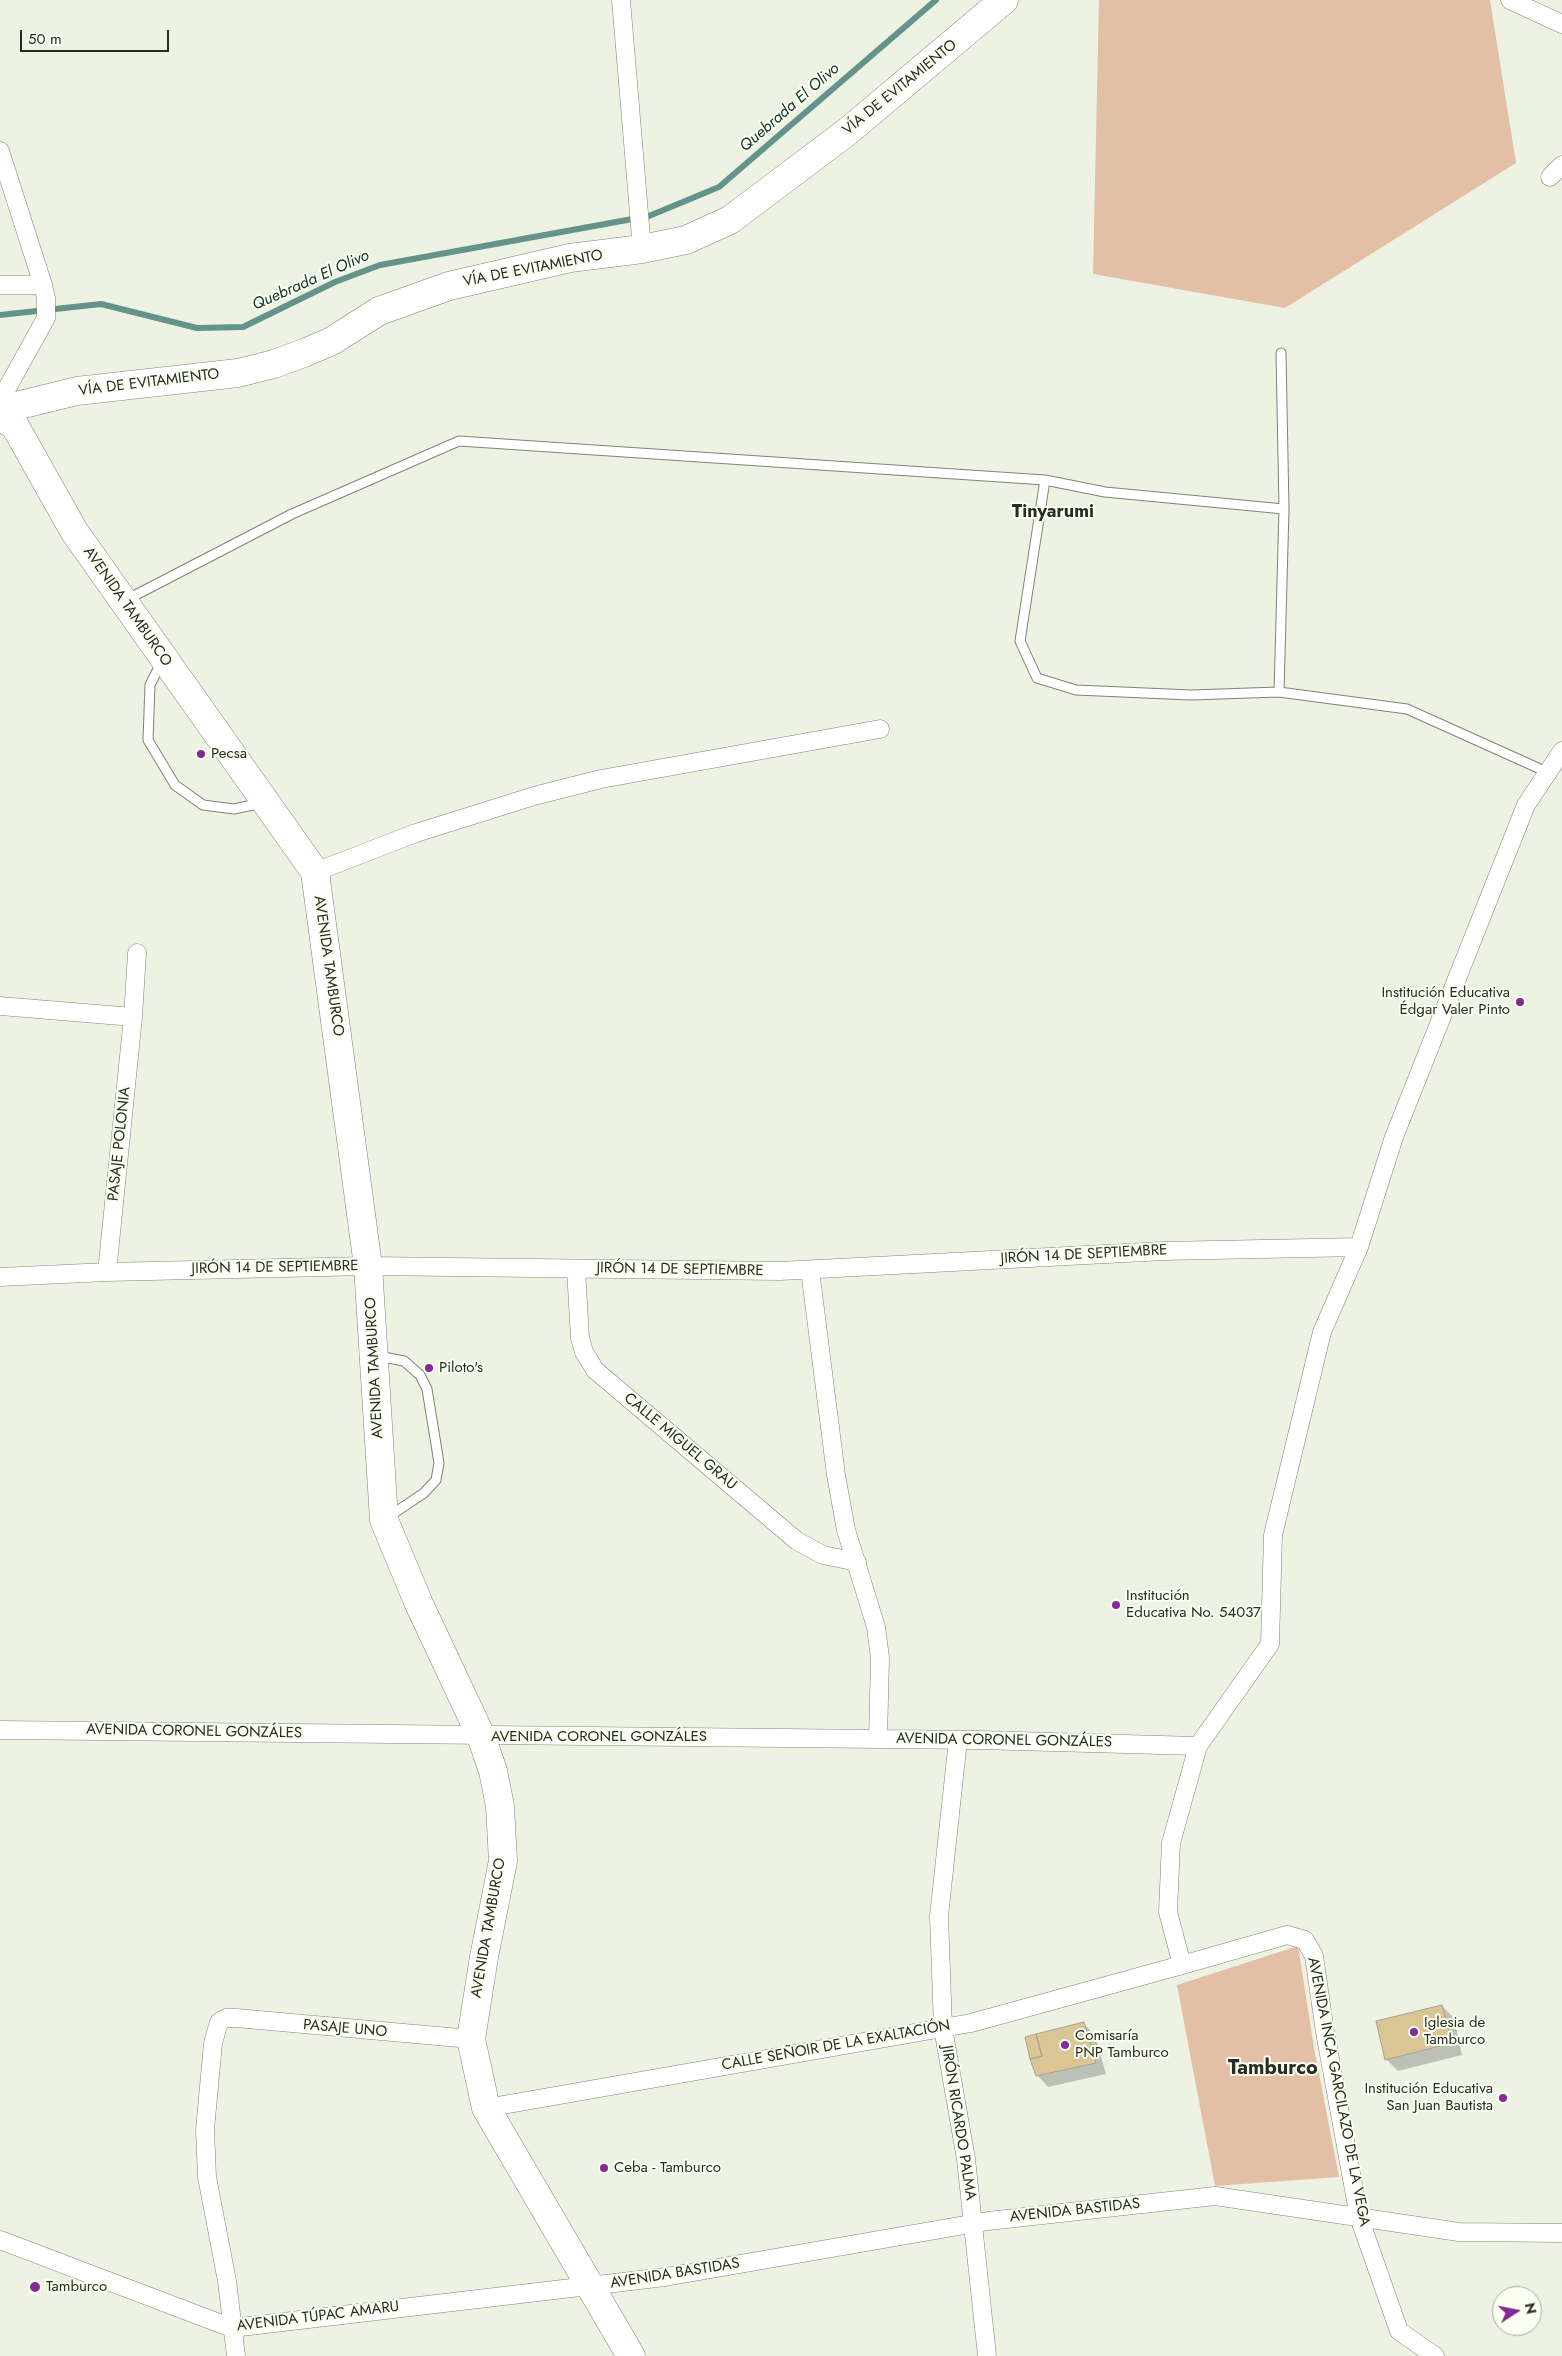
<!DOCTYPE html>
<meta charset="utf-8">
<style>
body{margin:0}
#map{position:relative;width:1562px;height:2356px;overflow:hidden;background:#edf2e3;font-family:Jost,sans-serif}
canvas{display:block}
.north{position:absolute;left:1492px;top:2286px;width:50px;height:50px;box-sizing:border-box;background:#fafff0;border:1px solid #a6aa9f;border-radius:50%;rotate:79deg;font-size:14px;font-weight:700;line-height:20px;text-align:center;color:#292b25}
.north::after{content:'';display:block;margin:auto;width:18px;height:22px;background:#842996;clip-path:polygon(50% 0,100% 100%,50% 72%,0 100%)}
.scale{position:absolute;left:20px;top:30px;width:149px;height:22px;box-sizing:border-box;border:2px solid #292b25;border-top:0;padding-left:6px;font-size:15px;line-height:18px;white-space:nowrap;color:#292b25;-webkit-text-stroke:4px #fafff0;paint-order:stroke}
</style>
<div id="map">
<canvas width="1562" height="2356"></canvas>
<div class="north">N</div>
<div class="scale">50 m</div>
</div>
<script>
const ctx = document.querySelector('canvas').getContext('2d');
ctx.lineJoin = 'round';
function fillPath(path, color) {
  ctx.fillStyle = color;
  ctx.fill(path, 'evenodd');
}
function poly(rows) {
  const path = new Path2D();
  for (const r of rows) {
    path.moveTo(r[0], r[1]);
    for (let i = 2; i < r.length; i += 2) path.lineTo(r[i], r[i + 1]);
  }
  return path;
}
function stroke(path, color, width, dash) {
  ctx.strokeStyle = color;
  ctx.lineWidth = width;
  ctx.lineCap = dash ? 'butt' : 'round';
  ctx.setLineDash(dash || []);
  ctx.stroke(path);
}
function label(font, color, halo, rows, align = 'center') {
  ctx.font = font + ' Jost,sans-serif';
  ctx.lineWidth = 4;
  ctx.setLineDash([]);
  ctx.textBaseline = 'middle';
  ctx.strokeStyle = halo;
  ctx.fillStyle = color;
  for (const [text, x, y, turn = 0] of rows) {
    ctx.save();
    ctx.translate(x, y);
    ctx.rotate((+turn || 0) * Math.PI / 180);
    ctx.textAlign = isNaN(turn) ? turn : align;
    if (halo) ctx.strokeText(text, 0, 0);
    ctx.fillText(text, 0, 0);
    ctx.restore();
  }
}
const green = poly([
 [1099,0,1490,0,1516,163,1285,308,1093,274],
 [1298,1946,1314,2048,1339,2177,1215,2186,1177,1985]
]);
const shadow = poly([
 [1442,2006,1454,2018,1462,2055,1398,2071,1386,2059],
 [1083,2023,1095,2035,1106,2074,1048,2087,1037,2075]
]);
const stream = poly([
 [0,315,101,304,197,328,243,327,335,282,380,265,649,216,719,187,936,0]
]);
const building = poly([
 [1442,2005,1452,2043,1385,2060,1376,2021,1442,2005],
 [1084,2022,1096,2063,1036,2076,1030,2059,1042,2056,1036,2034,1084,2022],
 [1036,2034,1042,2056,1030,2059,1025,2037,1036,2034]
]);
const service = poly([
 [1045,480,1020,641,1037,678,1076,690,1191,695,1279,692,1407,709,1547,772],
 [126,600,292,514,459,441,1045,480,1105,492,1284,509],
 [161,663,150,685,148,740,175,785,203,805,234,809,262,803],
 [1279,692,1284,509,1281,353],
 [378,1356,404,1361,420,1375,427,1389,439,1463,436,1480,424,1493,388,1517]
]);
const minor = poly([
 [621,0,642,249],
 [1510,0,1562,24],
 [0,151,43,285,46,298,46,318,0,401],
 [1550,177,1562,165],
 [0,285,43,285],
 [315,872,416,833,534,796,601,779,880,729],
 [0,1006,133,1017],
 [576,1269,580,1338,584,1352,595,1370,797,1541,823,1555,857,1562],
 [810,1270,836,1475,846,1530,876,1627,880,1658,878,1739],
 [107,1272,133,1017,137,953],
 [0,1277,107,1272,368,1266,780,1271,1164,1251,1359,1247],
 [0,1730,979,1740,1198,1746],
 [958,1740,939,1916,943,2028,966,2159,987,2356],
 [486,2108,971,2023,1182,1965],
 [0,2240,232,2328,665,2277,988,2221,1215,2196,1459,2232,1562,2233],
 [236,2356,227,2281,207,2177,205,2130,213,2043,219,2022,226,2018,236,2018,471,2039],
 [1435,2356,1399,2331,1359,2217,1325,2032,1314,1956,1305,1940,1287,1935,1182,1965,1168,1912,1171,1843,1198,1746,1270,1644,1273,1535,1322,1332,1359,1247,1394,1137,1526,805,1562,751]
]);
const primary = poly([
 [0,410,77,391,238,373,274,364,304,353,332,341,379,311,449,286,570,258,642,249,686,240,730,220,847,132,1004,0]
]);
const trunk = poly([
 [0,416,15,426,74,531,315,872,368,1266,384,1520,419,1604,481,1736,493,1771,500,1806,503,1861,484,1957,471,2039,486,2108,631,2356]
]);
const markers = [
 [201,754,5,"#842996"],
 [1520,1002,5,"#842996"],
 [429,1368,5,"#842996"],
 [1116,1605,5,"#842996"],
 [1414,2032,5,"#842996"],
 [1065,2045,5,"#842996"],
 [1503,2098,5,"#842996"],
 [604,2168,5,"#842996"],
 [35,2287,6,"#842996"]
];
const streetNames = [
 ["VÍA DE EVITAMIENTO",900,88,-39],
 ["VÍA DE EVITAMIENTO",533,269,-11],
 ["VÍA DE EVITAMIENTO",149,383,-7],
 ["AVENIDA TAMBURCO",127,607,55],
 ["AVENIDA TAMBURCO",328,966,82],
 ["PASAJE POLONIA",120,1144,-84],
 ["JIRÓN 14 DE SEPTIEMBRE",1084,1255,-3],
 ["JIRÓN 14 DE SEPTIEMBRE",275,1268,-1],
 ["JIRÓN 14 DE SEPTIEMBRE",680,1270,1],
 ["AVENIDA TAMBURCO",375,1368,-93],
 ["CALLE MIGUEL GRAU",680,1442,40],
 ["AVENIDA CORONEL GONZÁLES",194,1732,1],
 ["AVENIDA CORONEL GONZÁLES",599,1737],
 ["AVENIDA CORONEL GONZÁLES",1004,1741,1],
 ["AVENIDA TAMBURCO",489,1928,-80],
 ["PASAJE UNO",345,2029,5],
 ["CALLE SEÑOIR DE LA EXALTACIÓN",836,2046,-10],
 ["AVENIDA INCA GARCILAZO DE LA VEGA",1338,2092,79],
 ["JIRÓN RICARDO PALMA",958,2123,81],
 ["AVENIDA BASTIDAS",1075,2211,-6],
 ["AVENIDA BASTIDAS",675,2274,-9],
 ["AVENIDA TÚPAC AMARU",318,2317,-7]
];
const poiNames = [
 ["Pecsa",211,754],
 ["Institución Educativa",1510,993,"right"],
 ["Édgar Valer Pinto",1510,1010,"right"],
 ["Piloto's",439,1368],
 ["Institución",1126,1596],
 ["Educativa No. 54037",1126,1613],
 ["Iglesia de",1424,2023],
 ["Tamburco",1424,2040],
 ["Comisaría",1075,2036],
 ["PNP Tamburco",1075,2053],
 ["Institución Educativa",1493,2089,"right"],
 ["San Juan Bautista",1493,2106,"right"],
 ["Ceba - Tamburco",614,2168],
 ["Tamburco",46,2287]
];
const waterNames = [
 ["Quebrada El Olivo",790,108,-41],
 ["Quebrada El Olivo",311,281,-24]
];
const quarterNames = [
 ["Tinyarumi",1053,513]
];
const districtNames = [
 ["Tamburco",1273,2069]
];
fillPath(green, '#e3bfa6');
fillPath(shadow, '#0003');
stroke(stream, '#64938b', 6);
fillPath(building, '#dac695');
stroke(building, '#a7a194', 1);
stroke(service, '#7f8476', 11);
stroke(minor, '#7f8476', 19);
stroke(primary, '#7f8476', 29);
stroke(trunk, '#7f8476', 29);
stroke(service, '#fff', 9);
stroke(minor, '#fff', 18);
stroke(primary, '#fff', 28);
stroke(trunk, '#fff', 28);
for (const [x, y, r, color] of markers) {
  const dot = new Path2D();
  dot.arc(x, y, r, 0, 2 * Math.PI);
  ctx.fillStyle = color;
  ctx.fill(dot);
  stroke(dot, '#fafff0', 2);
}
label('15px', '#292b25', '#fafff0', streetNames);
label('15px', '#292b25', '#fafff0', poiNames, 'left');
label('italic 16px', '#10312e', '#fafff0', waterNames);
label('bold 18px', '#292b25', '#fafff0', quarterNames);
label('bold 20px', '#292b25', '#fafff0', districtNames);
</script>
